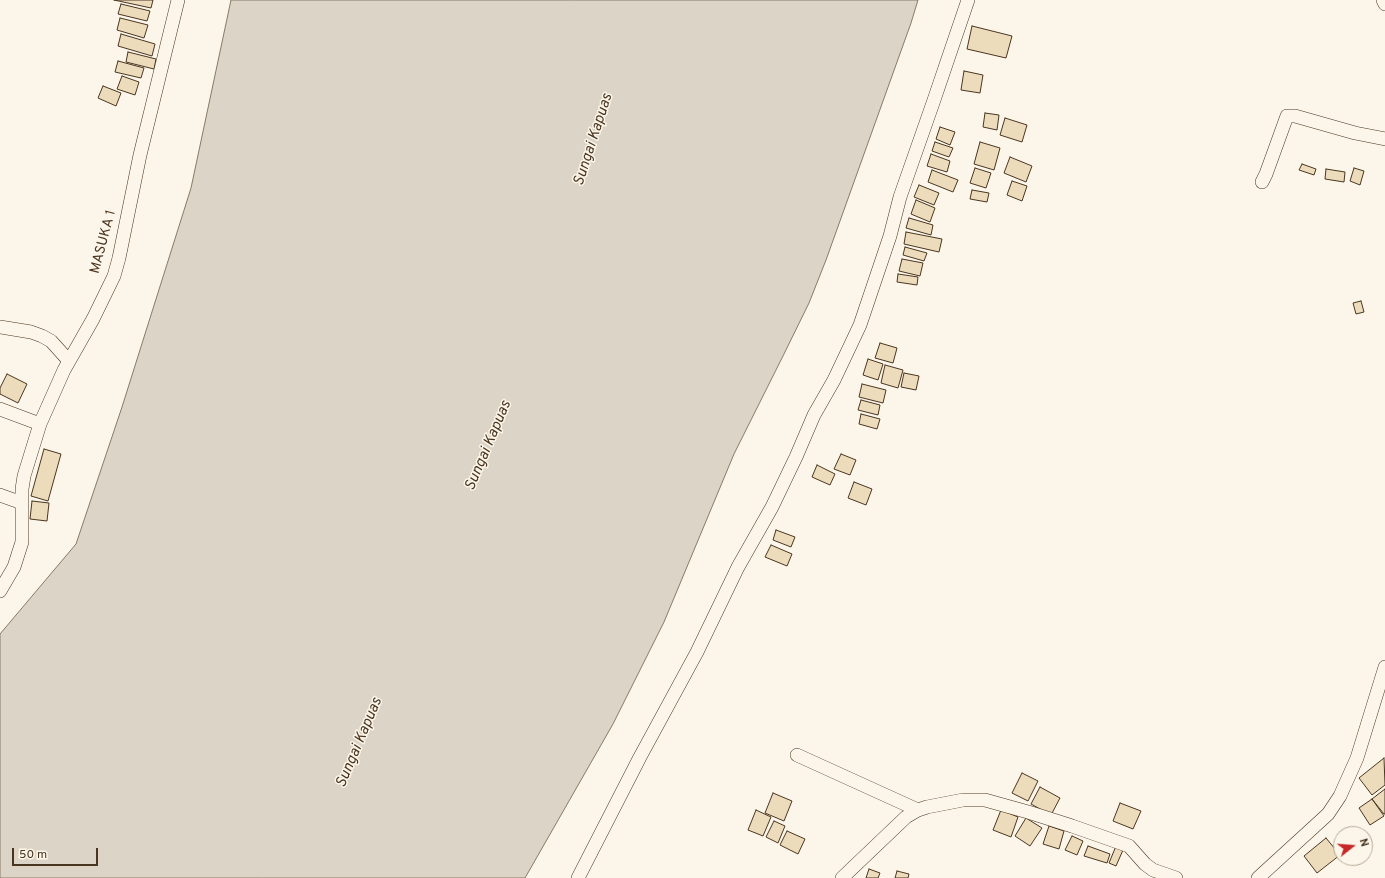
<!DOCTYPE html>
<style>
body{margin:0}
#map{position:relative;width:1385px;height:878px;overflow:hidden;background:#fbf6e9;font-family:Overpass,sans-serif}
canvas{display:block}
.north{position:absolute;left:1333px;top:826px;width:40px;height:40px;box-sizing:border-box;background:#fbf6e9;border:1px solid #b4a999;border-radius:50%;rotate:73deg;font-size:11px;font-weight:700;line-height:16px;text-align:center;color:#4a3520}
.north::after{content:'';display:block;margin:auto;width:14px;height:18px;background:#c62828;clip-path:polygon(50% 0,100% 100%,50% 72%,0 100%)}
.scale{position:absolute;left:12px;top:848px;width:86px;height:18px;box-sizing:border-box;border:2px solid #4a3520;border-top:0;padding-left:5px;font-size:12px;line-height:14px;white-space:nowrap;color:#4a3520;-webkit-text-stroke:3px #fbf6e9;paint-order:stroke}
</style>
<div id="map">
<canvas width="1385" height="878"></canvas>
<div class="north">N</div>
<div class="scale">50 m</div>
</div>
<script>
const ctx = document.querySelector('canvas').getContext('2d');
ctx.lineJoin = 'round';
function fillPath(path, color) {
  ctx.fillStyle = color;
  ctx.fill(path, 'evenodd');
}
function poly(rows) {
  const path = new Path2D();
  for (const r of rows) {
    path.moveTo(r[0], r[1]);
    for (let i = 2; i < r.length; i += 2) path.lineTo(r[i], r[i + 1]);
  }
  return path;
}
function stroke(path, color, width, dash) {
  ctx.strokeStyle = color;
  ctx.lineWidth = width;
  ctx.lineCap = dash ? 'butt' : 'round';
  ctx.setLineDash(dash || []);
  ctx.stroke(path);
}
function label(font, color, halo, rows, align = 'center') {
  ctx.font = font + ' Overpass,sans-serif';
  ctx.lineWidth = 3;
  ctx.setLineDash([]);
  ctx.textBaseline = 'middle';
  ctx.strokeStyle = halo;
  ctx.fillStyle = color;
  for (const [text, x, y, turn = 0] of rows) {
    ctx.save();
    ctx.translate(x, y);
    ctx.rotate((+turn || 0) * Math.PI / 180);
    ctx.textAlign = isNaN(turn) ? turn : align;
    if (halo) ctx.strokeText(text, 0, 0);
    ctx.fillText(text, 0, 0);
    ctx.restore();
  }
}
const water = poly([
 [231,0,918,0,911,23,826,260,809,303,783,356,734,454,664,622,613,724,525,878,0,878,0,634,76,544,122,407,191,188,231,0]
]);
const building = poly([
 [114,0,153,0,151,8,114,0],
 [121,4,150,11,147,21,118,14,121,4],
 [120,18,148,25,144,38,117,30,120,18],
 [972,26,1012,36,1006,58,967,49,972,26],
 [121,34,155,44,152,56,118,46,121,34],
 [128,52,156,59,154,69,126,62,128,52],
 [118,61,144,68,141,78,115,72,118,61],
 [964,71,983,75,980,93,961,90,964,71],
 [122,76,139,82,135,95,117,89,122,76],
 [103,86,121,93,116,106,98,98,103,86],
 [985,113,999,115,997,130,983,127,985,113],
 [1005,118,1027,125,1022,142,1000,135,1005,118],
 [940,127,955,132,950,145,936,139,940,127],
 [935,142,953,148,949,157,932,151,935,142],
 [980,142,1000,148,994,170,974,164,980,142],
 [931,154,950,161,947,172,927,166,931,154],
 [1010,157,1032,166,1026,182,1004,173,1010,157],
 [1302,164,1316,169,1314,175,1299,170,1302,164],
 [975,168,991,173,986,188,970,183,975,168],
 [1354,168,1364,171,1360,185,1350,181,1354,168],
 [1326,169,1345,172,1344,182,1325,179,1326,169],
 [932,170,958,180,953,192,928,182,932,170],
 [1012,181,1027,186,1022,201,1007,195,1012,181],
 [919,185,939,193,934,205,914,197,919,185],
 [972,190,989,193,987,202,970,199,972,190],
 [916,200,935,208,930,222,911,214,916,200],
 [909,218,933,225,931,235,906,228,909,218],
 [906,232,942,239,939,252,904,244,906,232],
 [905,247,927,253,924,261,903,255,905,247],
 [902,259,923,263,920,276,899,271,902,259],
 [898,274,918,277,917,285,897,282,898,274],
 [1361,301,1364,312,1356,314,1353,303,1361,301],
 [880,343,897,348,893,363,875,358,880,343],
 [868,359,883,364,878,380,863,375,868,359],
 [885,365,903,370,898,388,881,383,885,365],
 [904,373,919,376,916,390,901,387,904,373],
 [7,374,27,384,18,403,0,394,0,388,7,374],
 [862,384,886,390,883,403,859,397,862,384],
 [861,400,880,405,878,415,858,410,861,400],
 [861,414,880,419,877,429,859,424,861,414],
 [44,449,61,454,48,501,31,496,44,449],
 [841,454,856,460,850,475,834,469,841,454],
 [817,465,835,474,830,485,812,477,817,465],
 [854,482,872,489,866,505,848,498,854,482],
 [32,501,49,503,47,521,30,519,32,501],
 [776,530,795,537,791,547,773,540,776,530],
 [771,545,792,554,787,566,765,557,771,545],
 [1384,758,1385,785,1372,795,1359,778,1384,758],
 [1022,773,1038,781,1028,801,1012,793,1022,773],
 [1040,787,1060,798,1051,815,1031,804,1040,787],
 [1385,789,1385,814,1384,814,1372,799,1385,789],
 [773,793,792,801,784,821,765,813,773,793],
 [1372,799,1384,816,1370,825,1359,808,1372,799],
 [1120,803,1141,811,1133,829,1113,821,1120,803],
 [756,810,771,817,763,836,748,830,756,810],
 [1001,810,1018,817,1011,837,993,830,1001,810],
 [1026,818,1042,828,1030,846,1015,836,1026,818],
 [774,821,785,826,778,843,766,837,774,821],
 [1049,826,1064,831,1059,849,1043,844,1049,826],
 [787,831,805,839,798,854,780,845,787,831],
 [1072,836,1083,841,1077,855,1065,850,1072,836],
 [1326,838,1340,855,1317,873,1304,856,1326,838],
 [1088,846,1110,854,1107,863,1084,856,1088,846],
 [1116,846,1123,850,1116,866,1109,863,1116,846],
 [869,869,880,873,878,878,866,878,869,869],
 [897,871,909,874,908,878,895,878,897,871]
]);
const minor = poly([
 [1383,0,1385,4],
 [1262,182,1266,174,1287,116,1295,116,1355,133,1385,139],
 [0,327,31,332,42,336,51,341,69,361],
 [0,409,40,424],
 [0,495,22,503],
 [0,591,14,567,22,542,22,489,24,476,40,424,64,370,93,319,114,276,119,258,140,155,178,0],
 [797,755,918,810],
 [578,878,640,757,697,652,738,567,772,507,796,457,814,415,834,380,860,325,890,236,900,197,934,100,968,0],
 [842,878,906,817,918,810,927,807,963,800,985,800,1028,812,1072,826,1129,846,1145,864,1153,870,1176,878],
 [1258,878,1328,814,1340,796,1357,758,1385,667]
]);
const streetNames = [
 ["MASUKA 1",104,242,-75]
];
const waterNames = [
 ["Sungai Kapuas",594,140,-72],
 ["Sungai Kapuas",489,446,-67],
 ["Sungai Kapuas",360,743,-67]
];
fillPath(water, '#dcd4c6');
stroke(water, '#887966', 1);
fillPath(building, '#ecdcbc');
stroke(building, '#4a3520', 1);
stroke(minor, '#4a3520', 14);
stroke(minor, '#fbf6e9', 13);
label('14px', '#4a3520', '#fbf6e9', streetNames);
label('italic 15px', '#4a3520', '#fbf6e9', waterNames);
</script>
